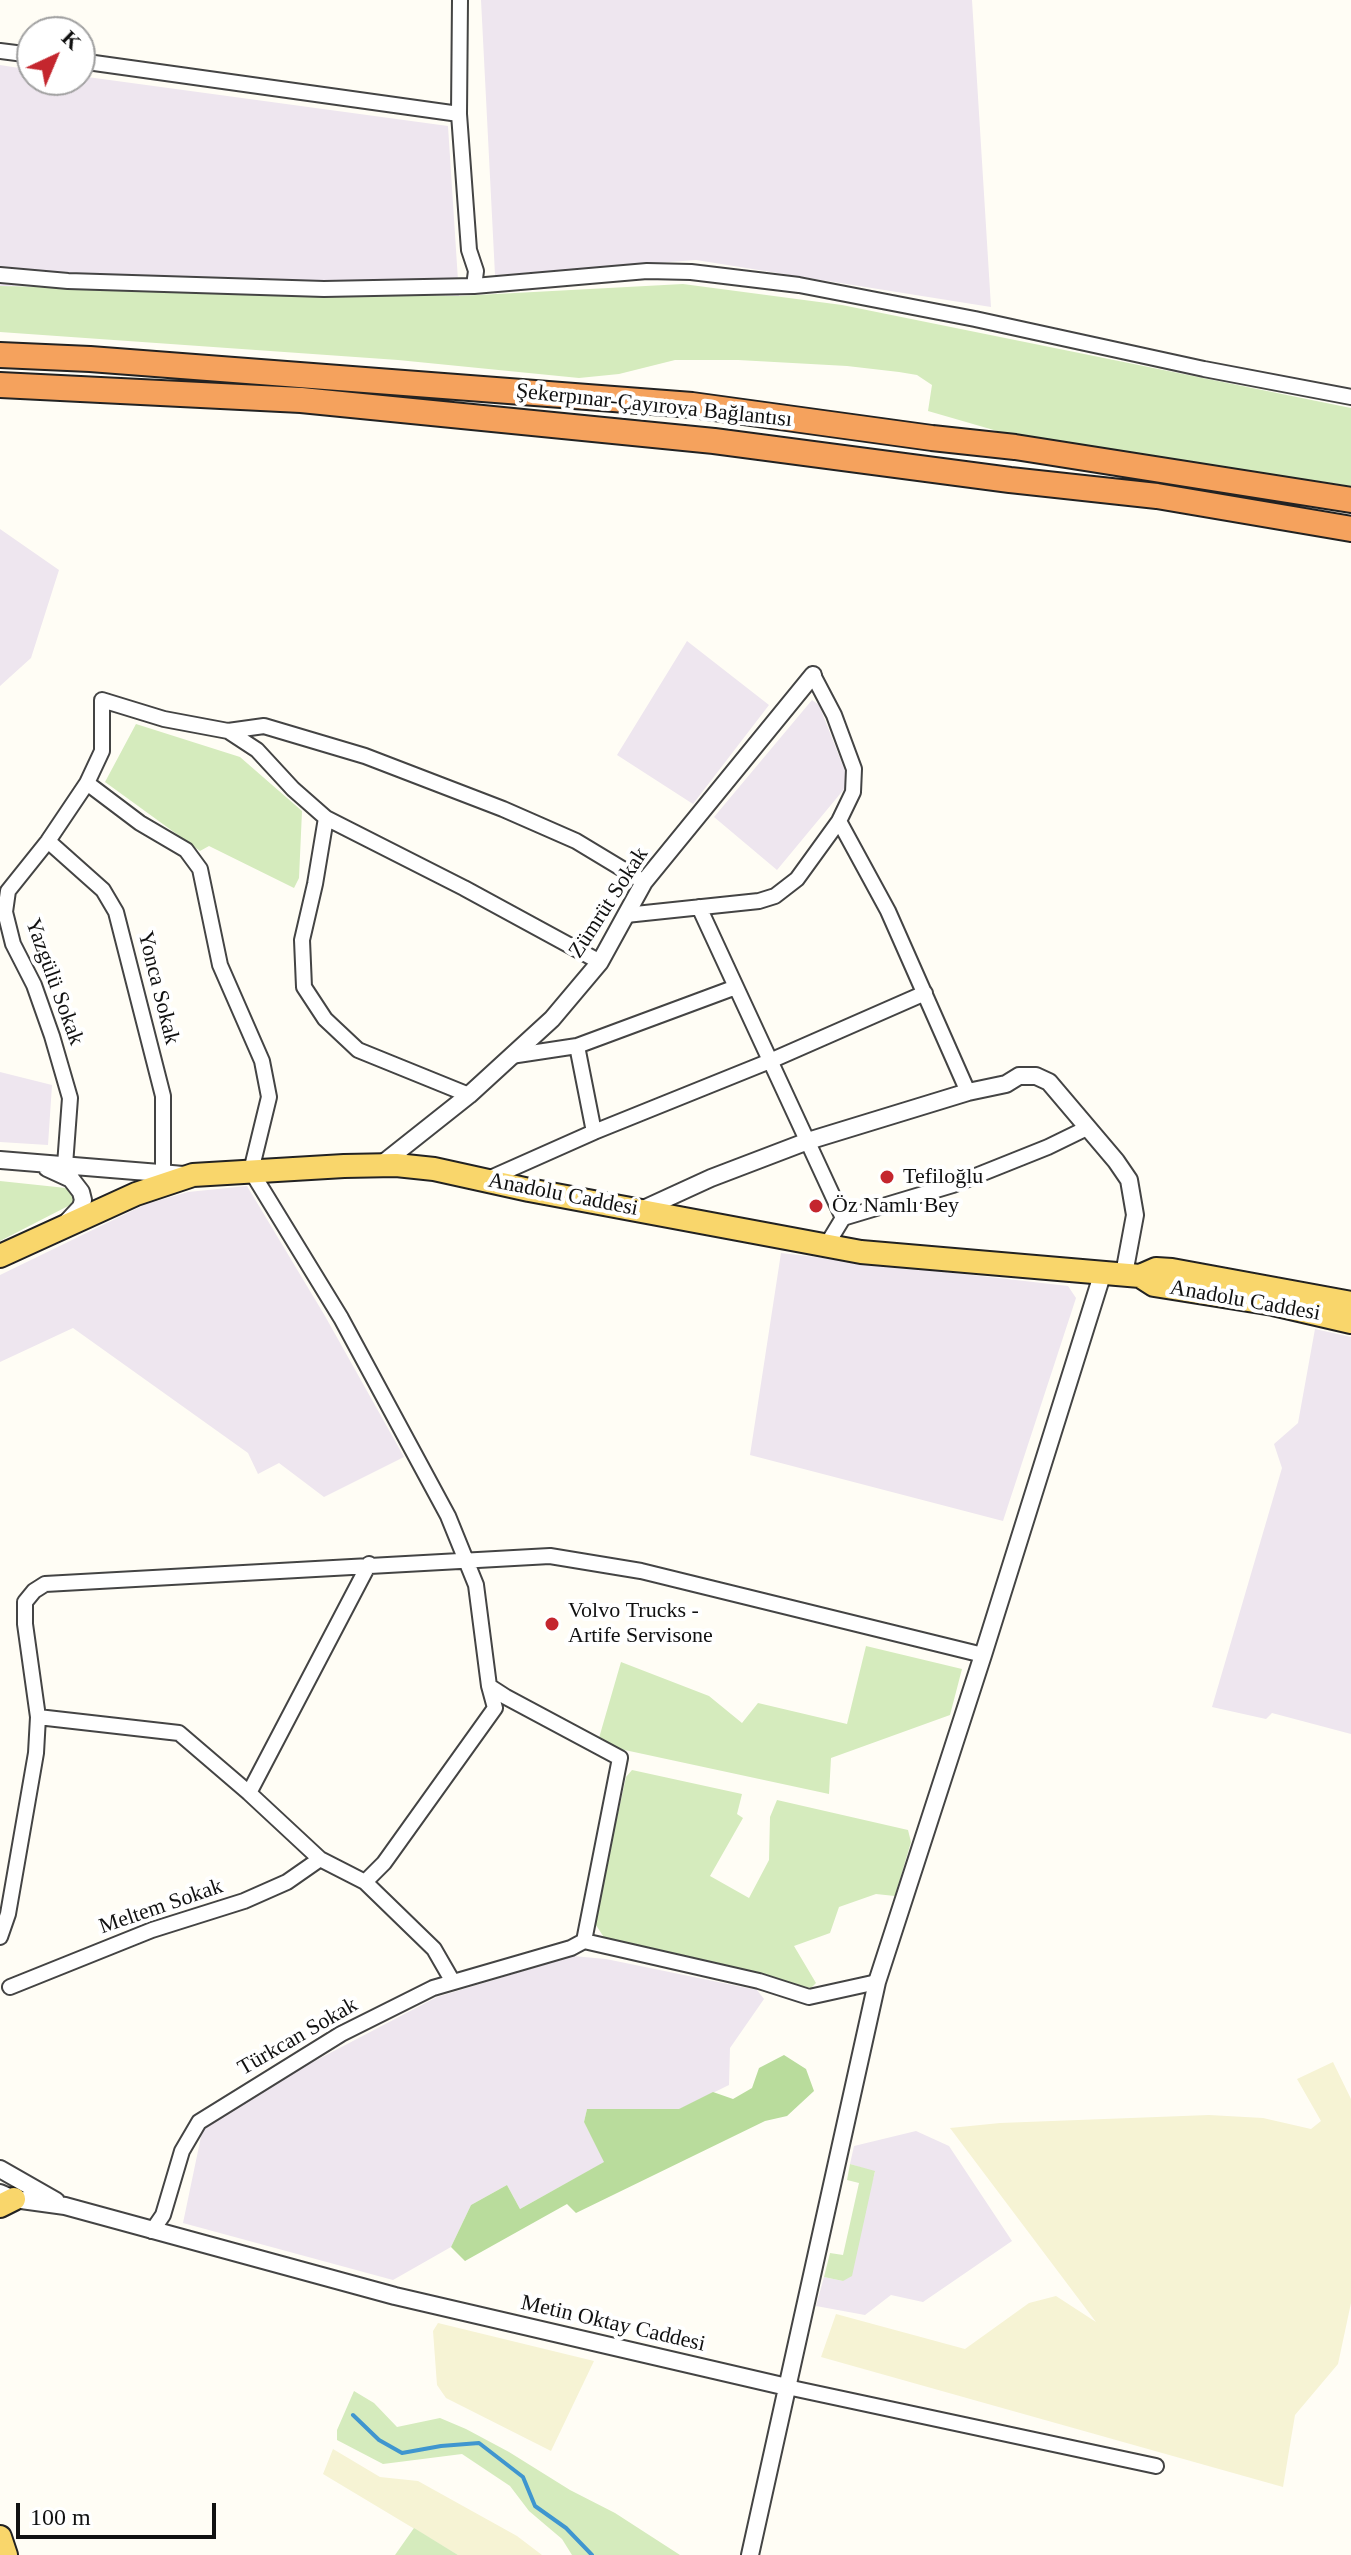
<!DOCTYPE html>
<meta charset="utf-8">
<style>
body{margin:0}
#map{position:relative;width:1351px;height:2555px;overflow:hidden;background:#fffdf5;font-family:"Times New Roman",serif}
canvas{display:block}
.north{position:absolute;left:16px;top:16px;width:80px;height:80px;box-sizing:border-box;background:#fff;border:2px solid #a0a0a0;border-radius:50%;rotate:44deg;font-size:22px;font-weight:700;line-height:32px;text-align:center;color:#111}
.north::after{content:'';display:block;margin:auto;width:28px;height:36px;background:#c4262e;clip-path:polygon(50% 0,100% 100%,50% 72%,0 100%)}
.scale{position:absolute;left:16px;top:2503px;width:200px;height:36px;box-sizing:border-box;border:4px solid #111;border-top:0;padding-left:10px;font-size:24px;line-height:28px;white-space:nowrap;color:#111;-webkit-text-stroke:6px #fff;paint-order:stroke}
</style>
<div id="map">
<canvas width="1351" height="2555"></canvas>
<div class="north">K</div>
<div class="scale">100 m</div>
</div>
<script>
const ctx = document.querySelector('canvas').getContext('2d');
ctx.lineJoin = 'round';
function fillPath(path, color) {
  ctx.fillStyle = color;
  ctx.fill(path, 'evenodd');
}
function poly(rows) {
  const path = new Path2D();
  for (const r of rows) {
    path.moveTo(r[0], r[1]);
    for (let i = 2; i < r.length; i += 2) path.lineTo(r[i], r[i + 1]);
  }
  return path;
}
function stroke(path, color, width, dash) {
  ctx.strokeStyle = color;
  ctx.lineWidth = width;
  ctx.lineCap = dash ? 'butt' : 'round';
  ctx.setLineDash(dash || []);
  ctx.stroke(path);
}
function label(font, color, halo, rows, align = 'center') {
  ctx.font = font + ' "Times New Roman",serif';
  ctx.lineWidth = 8;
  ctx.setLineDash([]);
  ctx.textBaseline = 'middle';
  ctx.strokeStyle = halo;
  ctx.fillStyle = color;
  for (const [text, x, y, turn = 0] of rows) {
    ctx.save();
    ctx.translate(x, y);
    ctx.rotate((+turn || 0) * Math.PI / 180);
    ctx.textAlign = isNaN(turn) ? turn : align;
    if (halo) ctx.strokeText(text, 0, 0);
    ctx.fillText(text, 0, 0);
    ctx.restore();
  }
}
const industrial = poly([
 [481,0,972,0,991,307,696,260,495,275],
 [0,65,32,70,32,80,80,80,80,76,448,126,459,296,0,286],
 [0,529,59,570,31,658,0,686],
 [687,641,769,705,693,804,617,755],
 [812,700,819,705,845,771,845,788,777,870,714,817],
 [0,1072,52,1085,48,1145,0,1142],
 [247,1186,325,1316,404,1457,324,1497,279,1463,258,1474,248,1453,73,1328,0,1362,0,1275,146,1204,188,1192],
 [781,1253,1068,1286,1076,1298,1003,1521,750,1455],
 [1315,1329,1351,1337,1351,1734,1272,1713,1266,1719,1212,1707,1282,1468,1274,1444,1298,1423],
 [573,1956,606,1959,757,1990,764,1999,730,2048,729,2085,680,2109,587,2109,584,2122,605,2162,520,2209,507,2185,471,2205,451,2247,393,2280,183,2223,203,2127,288,2075,437,1997],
 [916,2131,949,2146,1012,2241,923,2302,891,2295,865,2315,816,2306,824,2277,843,2281,875,2172,850,2164,854,2146]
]);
const farmland = poly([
 [1333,2062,1351,2099,1351,2303,1338,2364,1295,2415,1283,2487,821,2357,836,2314,965,2349,1029,2303,1056,2296,1096,2322,950,2128,1000,2123,1209,2115,1263,2118,1311,2129,1321,2121,1297,2079],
 [438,2323,594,2361,551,2451,446,2398,437,2385,433,2331],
 [333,2449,380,2477,418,2481,517,2536,542,2555,458,2555,323,2474]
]);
const green = poly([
 [683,284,842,305,1351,408,1351,486,1011,435,928,411,932,385,917,375,899,372,847,366,738,360,675,360,619,374,579,378,398,360,0,332,0,286,459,296],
 [136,724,240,757,302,811,299,878,294,888,209,846,200,851,105,782],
 [0,1181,66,1188,73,1195,74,1203,0,1241],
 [866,1646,962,1669,950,1715,831,1758,829,1794,620,1749,599,1738,621,1662,709,1696,742,1723,758,1703,847,1724],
 [632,1770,742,1794,737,1814,743,1818,710,1876,749,1898,769,1860,770,1817,777,1800,908,1830,911,1842,895,1896,876,1894,839,1907,830,1933,794,1946,816,1983,811,1988,605,1939,594,1922,626,1777],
 [850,2164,875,2171,852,2276,843,2281,824,2277,830,2253,843,2255,859,2183,847,2180],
 [354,2391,374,2403,397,2427,440,2418,466,2429,509,2452,570,2490,615,2513,680,2555,572,2555,562,2539,529,2511,510,2486,462,2454,383,2464,337,2440,337,2430],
 [414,2528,458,2555,395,2555]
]);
const forest = poly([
 [784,2055,806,2069,814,2091,787,2116,765,2121,576,2213,567,2204,465,2261,451,2247,471,2205,507,2185,520,2209,604,2162,584,2122,587,2109,679,2109,713,2092,733,2099,752,2088,759,2068]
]);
const stream = poly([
 [353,2415,379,2440,402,2453,441,2446,479,2443,523,2477,535,2506,566,2528,592,2555]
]);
const minor = poly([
 [460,0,459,114,469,250,476,271,474,286],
 [0,51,32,55],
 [80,61,459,114],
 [0,275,68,281,324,289,474,286,647,271,691,272,799,285,975,319,1204,369,1351,397],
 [228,731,264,726,365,756,503,809,576,841,644,882],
 [87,783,140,823,186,850,200,869,220,965,262,1061,269,1097,251,1171,341,1318,448,1516,476,1585,489,1686,506,1697,620,1758,584,1941,571,1948,433,1988,341,2034,199,2122,182,2151,163,2215,152,2231],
 [326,818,315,884,302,940,304,987,325,1019,358,1050,469,1095],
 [839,821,888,911,968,1092],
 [48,841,103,890,116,912,163,1096,163,1173],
 [699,907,843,1218,826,1246],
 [626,915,759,901,775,896,797,879,839,821,853,792,854,769,834,715,813,675],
 [577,1046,594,1132],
 [511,1056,577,1046,736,987],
 [65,1165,70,1098,52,1036,34,985,13,944,5,912,8,891,48,841,87,783,102,751,102,700,164,719,228,731,257,750,293,789,326,818,464,888,600,962],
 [486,1180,594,1132,770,1061,925,993],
 [843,1218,953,1185,1048,1147,1087,1128],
 [38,1717,179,1733,249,1793,320,1859,365,1882,434,1949,453,1982],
 [249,1793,369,1564],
 [365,1882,384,1863,495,1708,489,1686],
 [0,1937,8,1914,36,1753,38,1717,25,1624,25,1602,34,1591,45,1584,550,1556,641,1571,983,1655],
 [584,1941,759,1981,809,1997,877,1982],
 [10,1987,152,1930,244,1901,287,1882,320,1859],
 [787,2387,1156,2466]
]);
const tertiary = poly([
 [0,1160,184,1175],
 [382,1164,469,1095,552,1019,600,962,644,882,813,675],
 [47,1168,71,1179,81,1192,83,1200,81,1207,66,1223],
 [639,1211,711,1178,808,1141,968,1092,1006,1084,1019,1076,1036,1076,1049,1082,1116,1161,1129,1180,1135,1215,1124,1274],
 [0,2169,56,2201],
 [0,2193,14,2199,65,2206,395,2296,787,2387],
 [750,2555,877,1982,983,1655,1103,1272]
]);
const primary = poly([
 [0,1256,136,1194,193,1175,344,1166,396,1165,434,1169,529,1190,861,1252,1140,1276,1154,1285,1273,1304,1351,1322],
 [1140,1276,1156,1269,1172,1270,1351,1303],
 [0,2206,14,2199],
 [0,2537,6,2555]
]);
const motorway = poly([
 [0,355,90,359,692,405,932,438,1015,447,1351,500],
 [0,385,301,400,714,441,1010,480,1157,496,1351,529]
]);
const markers = [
 [887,1177,8,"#c4262e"],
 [816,1206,8,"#c4262e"],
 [552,1624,8,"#c4262e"]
];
const streetNames = [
 ["Şekerpınar-Çayırova Bağlantısı",654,406,6],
 ["Zümrüt Sokak",609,903,-57],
 ["Yazgülü Sokak",54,982,70],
 ["Yonca Sokak",158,988,76],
 ["Anadolu Caddesi",563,1195,11],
 ["Anadolu Caddesi",1245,1301,10],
 ["Meltem Sokak",161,1907,-19],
 ["Türkcan Sokak",298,2037,-30],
 ["Metin Oktay Caddesi",613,2324,13]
];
const poiNames = [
 ["Tefiloğlu",903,1177],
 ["Öz Namlı Bey",832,1206],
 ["Volvo Trucks -",568,1611],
 ["Artife Servisone",568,1636]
];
fillPath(industrial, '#eee6ef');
fillPath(farmland, '#f6f3d4');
fillPath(green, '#d5ebbd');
fillPath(forest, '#b9dc9c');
stroke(stream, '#3f96cf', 4);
stroke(minor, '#444', 18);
stroke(tertiary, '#444', 20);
stroke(primary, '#222', 26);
stroke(motorway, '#222', 28);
stroke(minor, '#fff', 14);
stroke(tertiary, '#fff', 16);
stroke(primary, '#f9d66b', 22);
stroke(motorway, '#f5a25d', 24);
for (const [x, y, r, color] of markers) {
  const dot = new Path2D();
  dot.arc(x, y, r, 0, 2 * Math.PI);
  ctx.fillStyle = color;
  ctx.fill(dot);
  stroke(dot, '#fff', 3);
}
label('22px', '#111', '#fff', streetNames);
label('22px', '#111', '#fff', poiNames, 'left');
</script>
